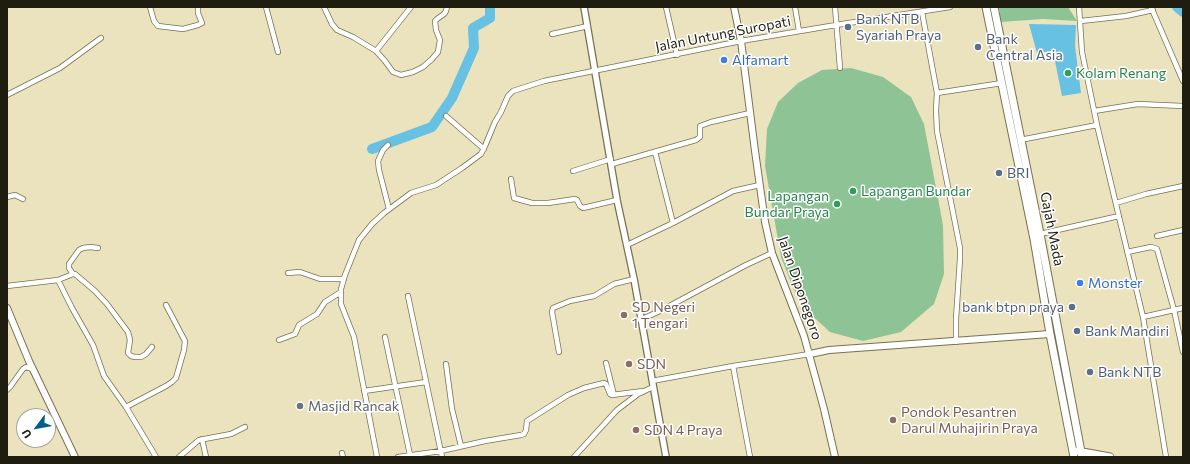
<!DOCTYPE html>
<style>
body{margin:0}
#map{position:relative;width:1190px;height:464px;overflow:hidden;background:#eae3be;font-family:Commissioner,sans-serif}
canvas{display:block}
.frame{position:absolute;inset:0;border:8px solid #1f1d0f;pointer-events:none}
.north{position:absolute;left:16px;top:408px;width:40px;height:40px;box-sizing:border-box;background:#fff;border:1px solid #a5a59f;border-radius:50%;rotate:238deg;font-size:11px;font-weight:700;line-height:16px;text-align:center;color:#1f1d0f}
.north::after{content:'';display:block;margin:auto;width:14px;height:18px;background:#005d8d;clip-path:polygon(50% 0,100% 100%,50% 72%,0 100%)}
</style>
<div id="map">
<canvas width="1190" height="464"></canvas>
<div class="frame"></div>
<div class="north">U</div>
</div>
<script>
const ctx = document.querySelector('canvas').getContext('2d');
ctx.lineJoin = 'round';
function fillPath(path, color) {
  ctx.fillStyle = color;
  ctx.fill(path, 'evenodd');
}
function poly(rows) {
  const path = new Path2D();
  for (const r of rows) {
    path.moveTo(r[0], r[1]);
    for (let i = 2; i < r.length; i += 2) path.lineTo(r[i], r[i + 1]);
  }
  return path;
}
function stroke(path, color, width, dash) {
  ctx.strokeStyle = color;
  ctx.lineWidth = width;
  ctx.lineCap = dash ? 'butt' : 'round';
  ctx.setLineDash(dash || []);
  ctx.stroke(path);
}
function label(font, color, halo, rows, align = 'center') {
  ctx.font = font + ' Commissioner,sans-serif';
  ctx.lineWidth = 3;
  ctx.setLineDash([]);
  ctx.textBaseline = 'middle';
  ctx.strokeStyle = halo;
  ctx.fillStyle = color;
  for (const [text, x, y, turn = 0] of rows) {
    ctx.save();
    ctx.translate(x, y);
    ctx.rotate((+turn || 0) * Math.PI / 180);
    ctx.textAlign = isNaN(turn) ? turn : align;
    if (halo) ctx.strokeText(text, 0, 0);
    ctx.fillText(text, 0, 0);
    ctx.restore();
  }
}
const green = poly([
 [999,7,1068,7,1077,21,1043,19,1001,22],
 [851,68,883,77,911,97,924,124,943,225,944,274,934,304,901,332,863,341,830,332,807,311,794,290,781,257,765,166,767,129,778,102,798,83,822,70]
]);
const water = poly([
 [1029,24,1076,25,1075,46,1081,93,1062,96,1053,51,1037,53]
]);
const river = poly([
 [1177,7,1183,12],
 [372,149,432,127,452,98,474,48,473,28,490,18,490,7]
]);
const minor = poly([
 [150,7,154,21,158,26,183,29,198,25,202,23,198,13,198,7],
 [266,7,278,52],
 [324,7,332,24,337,30,353,37,376,51,385,61,393,72,401,75,413,72,423,67,432,59,438,52,440,40,436,30,435,21,437,19,444,14,446,11,447,7],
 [666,7,677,55],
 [795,7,799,31],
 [835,7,840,68],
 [1079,7,1082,52,1097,125],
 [1151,7,1183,81],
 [922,12,937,93,936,110,937,131,960,248,960,259,956,319,956,342],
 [1081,21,1126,16,1153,10],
 [552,34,588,26],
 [376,51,411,7],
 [937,93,1002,83],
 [7,95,60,68,101,38],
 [1094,111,1138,104,1183,106],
 [446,116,484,149],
 [1020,140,1097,125,1143,317,1166,457],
 [388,145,383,150,378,161,379,170,389,209],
 [612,164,696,140,700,137,700,126,711,122,750,113],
 [573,171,611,159],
 [511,179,514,198,532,203,548,203,575,199,577,200,580,206,583,208,617,200],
 [7,197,15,195,23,199],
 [1116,203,1146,194,1183,186],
 [673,223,733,191,760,185],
 [1040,234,1119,216],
 [1157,236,1183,230],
 [627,245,673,223,655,152],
 [1127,252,1151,247,1157,249,1174,310,1183,352],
 [288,273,300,272,320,279,344,279],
 [73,274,69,268,69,264,79,250,83,248,90,247,98,248],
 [7,286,58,280],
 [408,296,442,457],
 [1143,317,1183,308],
 [640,320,662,310,746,265,772,253],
 [385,337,410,455],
 [279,340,295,334,299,325,317,314,325,302,341,292],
 [152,347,146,354,141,357,135,357,131,356,128,353,130,340,128,332,107,304,95,291,75,274,73,274,58,280,72,308,93,345,104,376,126,407,156,457],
 [559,352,552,312,553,308,570,301,594,296,614,284,634,279],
 [606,363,614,395],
 [446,364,452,409,461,446],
 [733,366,750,457],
 [652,381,733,366,810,354],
 [7,390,10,387,23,369,26,367,33,369],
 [364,391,426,382],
 [126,407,166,386,172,382,176,378,184,350,185,341,166,305],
 [202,439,206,457],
 [342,453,343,457],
 [179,457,199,440,231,434,245,427],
 [377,457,354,337,341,304,341,289,345,275,359,240,372,224,384,213,411,193,436,185,462,168,481,154,485,146,495,122,501,112,508,96,513,91,544,81,741,41,836,25,950,7],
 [398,457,441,451,485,441,521,435,524,434,526,430,527,421,568,395,584,388,604,383,606,384,610,394,612,395,643,391],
 [574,457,617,410,638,394,653,387]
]);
const tertiary = poly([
 [584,7,617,200,634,279,666,457]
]);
const secondary = poly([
 [734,7,741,41,755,151,765,222,772,253,804,336,824,409,835,457],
 [7,308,29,361,75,457],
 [810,354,829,350,1050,334]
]);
const trunk = poly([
 [986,7,1034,239,1050,334,1074,457],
 [994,7,1040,234,1082,457],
 [1077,451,1110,457]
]);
const markers = [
 [848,27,4,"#5c6f8a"],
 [978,47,4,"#5c6f8a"],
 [724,60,4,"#3f7fe0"],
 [1068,73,4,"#2e9e5b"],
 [999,173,4,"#5c6f8a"],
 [853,191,4,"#2e9e5b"],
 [837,204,4,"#2e9e5b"],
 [1080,283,4,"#3f7fe0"],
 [1072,307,4,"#5c6f8a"],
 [624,315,4,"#8d6e63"],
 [1077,331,4,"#5c6f8a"],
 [629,364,4,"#8d6e63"],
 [1090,372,4,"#5c6f8a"],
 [300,406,4,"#6b7280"],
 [893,420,4,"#8d6e63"],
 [636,430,4,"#8d6e63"]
];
const serviceNames = [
 ["Bank NTB",856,19],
 ["Syariah Praya",856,35],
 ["Bank",986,39],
 ["Central Asia",986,55],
 ["BRI",1007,173],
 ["bank btpn praya",1064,307,"right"],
 ["Bank Mandiri",1085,331],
 ["Bank NTB",1098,372]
];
const streetNames = [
 ["Jalan Untung Suropati",723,34,-11],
 ["Gajah Mada",1052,229,79],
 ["Jalan Diponegoro",800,288,71]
];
const shopNames = [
 ["Alfamart",732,60],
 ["Monster",1088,283]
];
const leisureNames = [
 ["Kolam Renang",1076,73],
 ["Lapangan Bundar",861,191],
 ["Lapangan",829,196,"right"],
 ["Bundar Praya",829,212,"right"]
];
const educationNames = [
 ["SD Negeri",632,307],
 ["1 Tengari",632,323],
 ["SDN",637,364],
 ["Pondok Pesantren",901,412],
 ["Darul Muhajirin Praya",901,428],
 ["SDN 4 Praya",644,430]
];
const worshipNames = [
 ["Masjid Rancak",308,406]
];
fillPath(green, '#8ec495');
fillPath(water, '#66c1e2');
stroke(river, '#66c1e2', 10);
stroke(minor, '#777150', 6);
stroke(tertiary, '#777150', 8);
stroke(secondary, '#777150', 8);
stroke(trunk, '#777150', 9);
stroke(minor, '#fff', 4.5);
stroke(tertiary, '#fff', 5.5);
stroke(secondary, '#fff', 6);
stroke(trunk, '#fff', 7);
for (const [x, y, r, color] of markers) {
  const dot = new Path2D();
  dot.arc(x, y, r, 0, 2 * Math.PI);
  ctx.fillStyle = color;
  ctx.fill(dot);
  stroke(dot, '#fff', 1.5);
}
label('14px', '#4e5e75', '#fff', serviceNames, 'left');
label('14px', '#1f1d0f', '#fff', streetNames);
label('14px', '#366cbe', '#fff', shopNames, 'left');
label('14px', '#27864d', '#fff', leisureNames, 'left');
label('14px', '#785e54', '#fff', educationNames, 'left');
label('14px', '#5b616d', '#fff', worshipNames, 'left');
</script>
